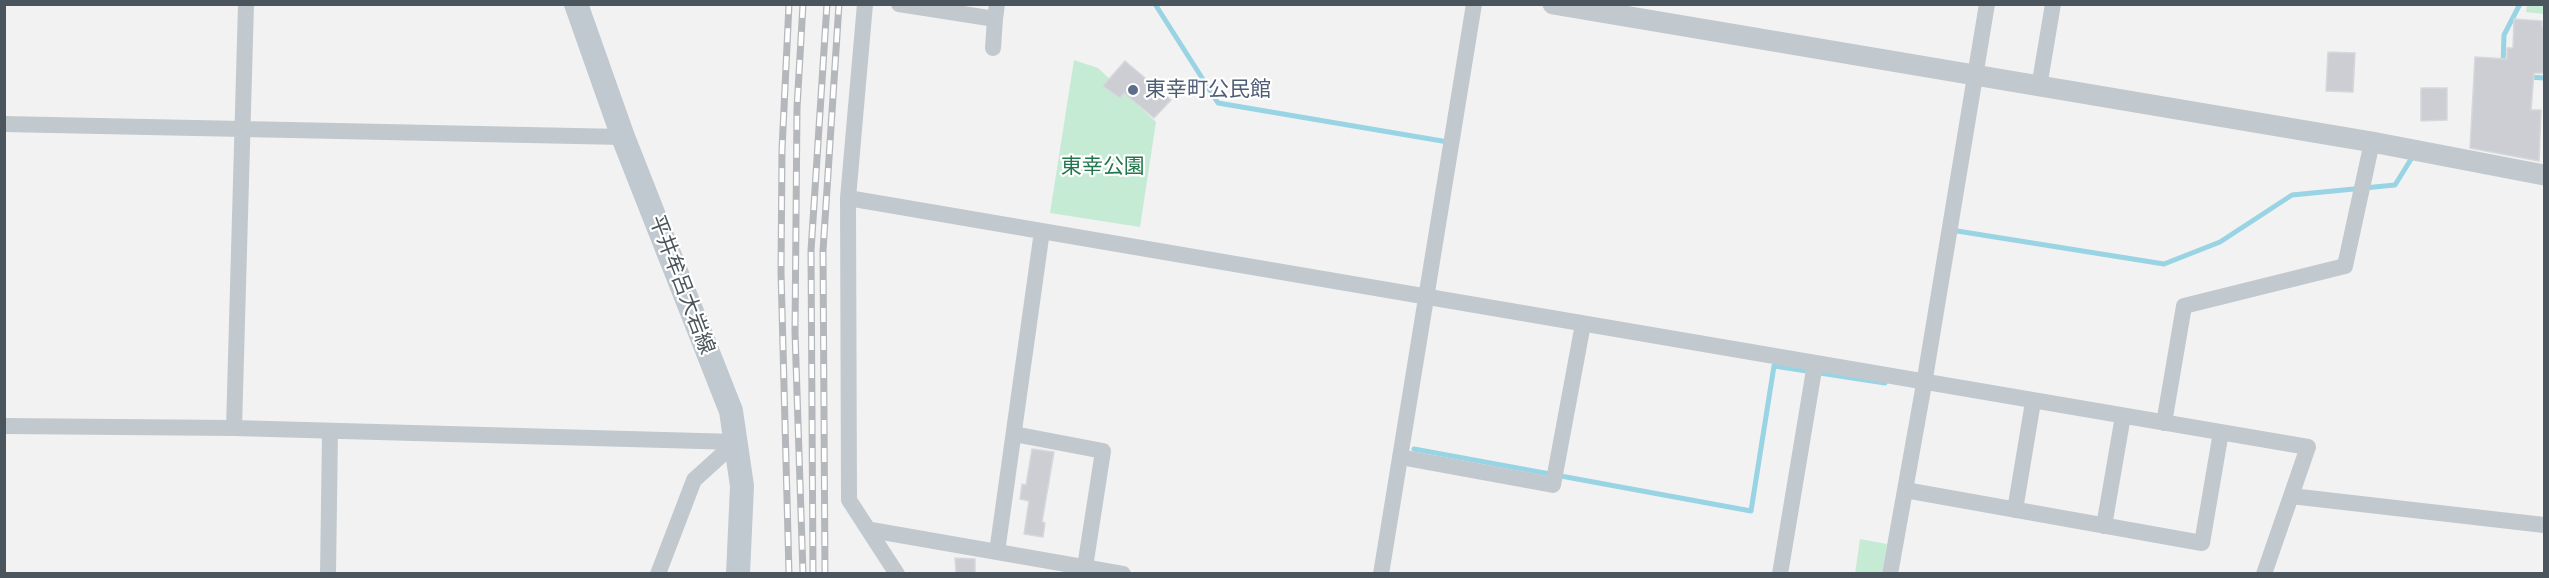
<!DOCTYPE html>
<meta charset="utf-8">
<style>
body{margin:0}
#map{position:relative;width:2549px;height:578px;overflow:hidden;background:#f3f2f2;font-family:"Archivo Narrow",sans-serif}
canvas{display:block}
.frame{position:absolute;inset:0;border:6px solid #4b555d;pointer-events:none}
</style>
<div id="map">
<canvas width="2549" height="578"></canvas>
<div class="frame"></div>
</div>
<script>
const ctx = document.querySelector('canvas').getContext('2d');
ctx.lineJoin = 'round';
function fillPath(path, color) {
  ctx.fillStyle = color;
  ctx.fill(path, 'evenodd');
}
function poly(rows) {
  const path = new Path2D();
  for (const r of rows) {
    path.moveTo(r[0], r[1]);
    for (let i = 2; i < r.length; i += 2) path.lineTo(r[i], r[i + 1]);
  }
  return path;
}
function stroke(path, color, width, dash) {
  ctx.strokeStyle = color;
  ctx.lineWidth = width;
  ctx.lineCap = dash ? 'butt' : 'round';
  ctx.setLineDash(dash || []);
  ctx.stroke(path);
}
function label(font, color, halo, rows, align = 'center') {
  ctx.font = font + ' "Archivo Narrow","Noto Sans JP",sans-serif';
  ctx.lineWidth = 4.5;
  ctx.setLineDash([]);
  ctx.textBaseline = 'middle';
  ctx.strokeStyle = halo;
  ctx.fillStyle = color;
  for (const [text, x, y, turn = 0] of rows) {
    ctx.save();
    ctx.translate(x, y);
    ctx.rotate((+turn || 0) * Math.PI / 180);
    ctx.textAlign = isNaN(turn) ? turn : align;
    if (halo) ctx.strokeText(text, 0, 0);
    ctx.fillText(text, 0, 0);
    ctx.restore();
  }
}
const green = poly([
 [2527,5,2544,5,2544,14,2526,12],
 [1074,60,1098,68,1156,122,1140,227,1050,213],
 [1860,539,1887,544,1882,573,1855,574]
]);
const stream = poly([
 [1155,4,1218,103,1448,142],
 [2503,66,2504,35,2520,4],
 [2528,77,2544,78],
 [1951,230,2164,264,2220,242,2292,195,2395,185,2413,156],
 [1414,449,1751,511,1774,366,1885,383]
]);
const building = poly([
 [2514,19,2542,21,2542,27,2544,27,2544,73,2534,73,2531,110,2541,110,2539,161,2470,148,2475,57,2507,59,2507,48,2513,48,2514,19],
 [2328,52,2355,53,2353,92,2326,91,2328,52],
 [1125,61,1171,100,1154,118,1124,93,1120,98,1103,86,1125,61],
 [2421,88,2447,88,2447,120,2421,121,2421,88],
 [1032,449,1054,452,1042,522,1045,523,1043,537,1024,534,1029,501,1020,499,1022,484,1026,485,1032,449],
 [955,558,975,559,975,573,956,573,955,558]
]);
const minor = poly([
 [865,4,848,198,849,500,897,574],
 [899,4,995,19,997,4],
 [993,48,995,19],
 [2039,87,2053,4],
 [4,124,623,137],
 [848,198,2308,447,2264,574],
 [2164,423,2184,306,2345,266,2372,142],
 [4,426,234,428,736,442],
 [234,428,246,4],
 [1014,434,1103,451,1085,567],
 [1400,457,1553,485,1583,324],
 [1905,490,2202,543,2221,432],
 [2291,496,2544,525],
 [2015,510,2033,402],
 [2104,526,2123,416],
 [871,530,1123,574],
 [997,552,1042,231],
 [328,574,330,432],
 [658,574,694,480,736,442],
 [1381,574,1474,4],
 [1780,574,1815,364],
 [1890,574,1924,384,1987,4]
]);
const tertiary = poly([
 [1553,4,2372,142,2544,175]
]);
const secondary = poly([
 [576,4,623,137,731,411,742,486,738,574]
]);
const rail = poly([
 [803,4,797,108,795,332,803,574],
 [789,574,781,272,782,150,789,4],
 [813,574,811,251,827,4],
 [825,574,823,251,839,4]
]);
const markers = [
 [1133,90,6,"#5c6f8a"]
];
const serviceNames = [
 ["東幸町公民館",1145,90]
];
const parkNames = [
 ["東幸公園",1103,167]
];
const streetNames = [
 ["平井牟呂大岩線",681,285,69]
];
fillPath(green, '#c6ebd4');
stroke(stream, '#98d4e3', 5);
fillPath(building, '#ccced3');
stroke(building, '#d6d8dc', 1.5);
stroke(minor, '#c1c9ce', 16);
stroke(tertiary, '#c1c9ce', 21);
stroke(secondary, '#c0c8d0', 24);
stroke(rail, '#b4b7bb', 7);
stroke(rail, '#fff', 4.5, [14]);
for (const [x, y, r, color] of markers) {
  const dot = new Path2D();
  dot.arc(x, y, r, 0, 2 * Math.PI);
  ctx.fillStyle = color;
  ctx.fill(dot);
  stroke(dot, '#fff', 2);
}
label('21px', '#4e5e75', '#fff', serviceNames, 'left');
label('21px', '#23774c', '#fff', parkNames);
label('21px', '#4b555d', '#fff', streetNames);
</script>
